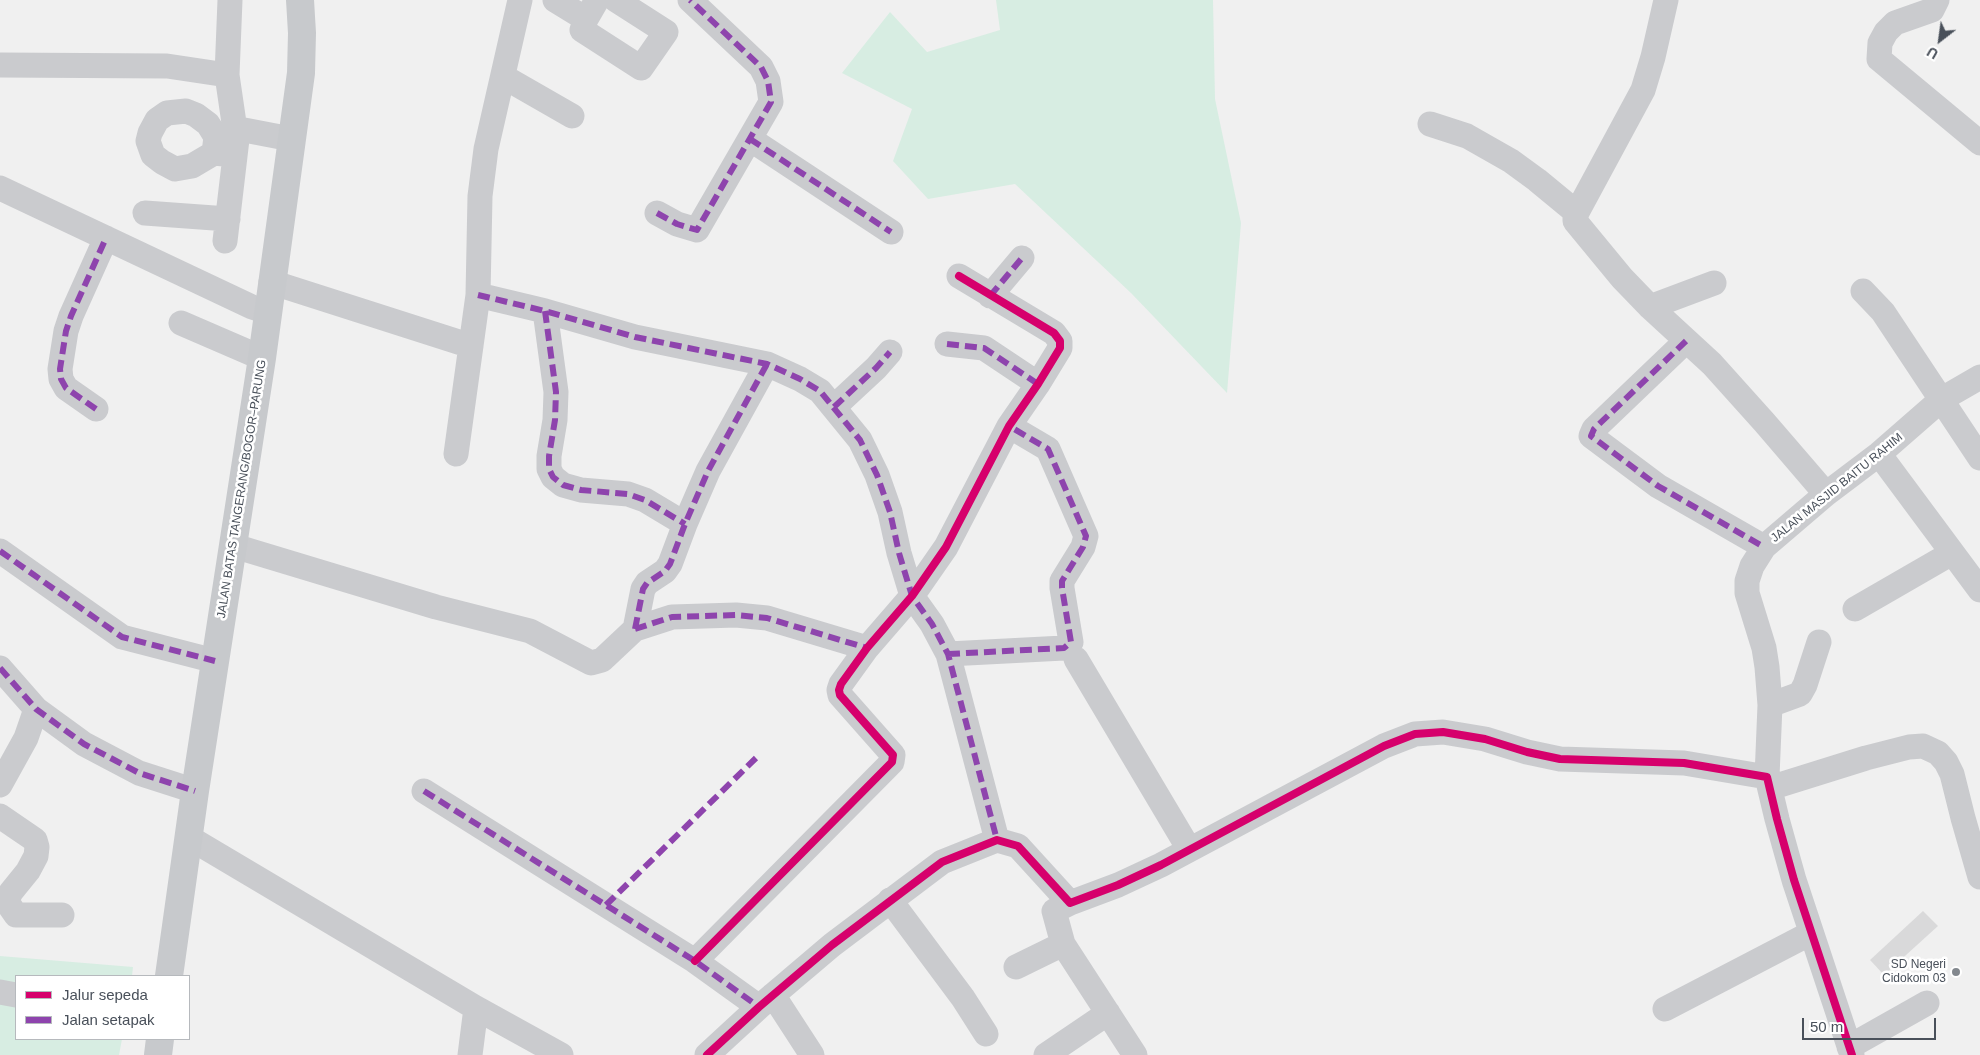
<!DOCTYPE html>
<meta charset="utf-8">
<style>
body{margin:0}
#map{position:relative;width:1980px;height:1055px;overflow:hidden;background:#f0f0f0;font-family:Arial,sans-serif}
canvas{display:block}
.legend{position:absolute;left:15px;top:975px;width:175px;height:65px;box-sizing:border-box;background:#fff;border:1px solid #b6b9bd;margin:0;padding:6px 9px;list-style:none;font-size:15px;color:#49505a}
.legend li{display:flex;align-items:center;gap:10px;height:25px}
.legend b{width:25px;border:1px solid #b6b9bd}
.north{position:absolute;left:1915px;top:15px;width:50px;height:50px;-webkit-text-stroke:4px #fff;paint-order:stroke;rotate:210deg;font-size:14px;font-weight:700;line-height:20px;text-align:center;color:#49505a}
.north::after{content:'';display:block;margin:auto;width:18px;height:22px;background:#49505a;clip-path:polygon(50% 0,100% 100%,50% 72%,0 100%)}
.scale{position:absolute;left:1802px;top:1018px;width:134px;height:22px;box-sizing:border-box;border:2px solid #49505a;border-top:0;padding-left:6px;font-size:15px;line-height:18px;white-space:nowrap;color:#49505a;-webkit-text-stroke:4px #fff;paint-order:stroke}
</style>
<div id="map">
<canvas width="1980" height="1055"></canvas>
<ul class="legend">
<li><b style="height:6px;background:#d6006c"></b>Jalur sepeda</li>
<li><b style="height:6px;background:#8e44ad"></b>Jalan setapak</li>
</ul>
<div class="north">U</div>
<div class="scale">50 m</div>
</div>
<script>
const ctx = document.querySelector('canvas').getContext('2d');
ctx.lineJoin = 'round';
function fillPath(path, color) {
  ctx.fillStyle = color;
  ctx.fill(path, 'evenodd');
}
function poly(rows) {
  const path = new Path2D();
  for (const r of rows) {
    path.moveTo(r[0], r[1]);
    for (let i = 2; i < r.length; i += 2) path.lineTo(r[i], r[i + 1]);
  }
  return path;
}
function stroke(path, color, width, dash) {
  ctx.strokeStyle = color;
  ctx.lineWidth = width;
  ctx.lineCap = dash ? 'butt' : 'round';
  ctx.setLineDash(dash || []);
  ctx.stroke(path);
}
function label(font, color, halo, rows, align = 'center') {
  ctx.font = font + ' Arial,sans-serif';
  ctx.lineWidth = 5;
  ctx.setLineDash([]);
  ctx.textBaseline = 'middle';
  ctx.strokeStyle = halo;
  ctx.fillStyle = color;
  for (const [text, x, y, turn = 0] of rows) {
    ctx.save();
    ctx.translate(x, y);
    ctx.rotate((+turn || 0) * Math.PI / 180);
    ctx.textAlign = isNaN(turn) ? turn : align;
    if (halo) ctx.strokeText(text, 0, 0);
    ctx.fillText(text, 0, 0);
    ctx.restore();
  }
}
const green = poly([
 [996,0,1213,0,1215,99,1241,223,1227,393,1131,293,1015,184,928,199,893,161,912,109,842,73,890,12,927,52,1000,30],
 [0,956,133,967,132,976,16,976,16,1039,122,1039,119,1055,0,1055]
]);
const building = poly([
 [1923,911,1938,926,1884,975,1870,960]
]);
const minor = poly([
 [555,0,586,19],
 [597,0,586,19,582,30,641,68,666,32,616,0],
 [1666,0,1653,57,1643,90,1575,216,1575,221,1622,278,1650,307,1712,364,1765,423,1826,494],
 [1937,0,1932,10,1895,23,1886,32,1880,43,1879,59,1980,143],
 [0,65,167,66,227,75,234,123,239,129,291,139],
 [227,75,230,0],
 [504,77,572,116],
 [1430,124,1467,136,1511,161,1537,180,1577,213],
 [750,139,891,232],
 [214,153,216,137,208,124,196,115,186,111,167,113,157,120,150,133,148,141,153,155,162,162,175,169,192,166,214,153,234,155],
 [0,188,252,307,267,312],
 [145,213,228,219],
 [657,213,677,224,697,230,771,102,768,81,761,67,690,0],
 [225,241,237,139],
 [271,282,471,346],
 [1863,291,1883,312,1980,458],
 [478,295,545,311,635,337,767,364,800,379,820,391,860,440,877,475,890,512,899,553,912,596,932,624,948,654,997,840],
 [990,296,1022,258],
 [1650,307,1714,283],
 [545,311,556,392,555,420,549,456,549,469,553,477,563,485,581,490,628,494,645,500,685,524],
 [181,323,262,358],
 [1686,341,1594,429,1591,436,1658,486,1764,547],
 [947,344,984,348,1038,384],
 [834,407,876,368,890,352],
 [96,409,66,388,61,379,60,369,66,331,71,316,106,238],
 [456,454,478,295,480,196,486,149,520,0],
 [1879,454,1980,590],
 [234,546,436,607,530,631,591,663,602,660,635,629,672,617,736,615,767,618,867,648],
 [0,551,122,637,215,661],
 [1855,609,1952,553],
 [635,629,643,589,647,583,665,571,670,564,685,524,708,471,767,364],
 [948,654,1064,648,1071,642,1062,588,1062,581,1083,547,1086,536,1048,449,1009,426],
 [1076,659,1189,849],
 [0,668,36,709,84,744,139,773,195,791],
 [1770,705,1800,694,1805,685,1819,642],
 [1767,777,1770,705,1767,667,1764,648,1747,593,1747,581,1752,566,1764,547,1826,494,1879,454,1942,399,1980,377],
 [0,785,26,738,36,709],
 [1770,788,1866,758,1909,747,1923,746,1938,753,1946,762,1952,774,1963,818,1980,877],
 [424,791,695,961,759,1007],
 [0,816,35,840,37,847,36,856,28,871,11,892,7,900,9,905,16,915,62,915],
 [188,837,476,1008,561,1055],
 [890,900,963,998,986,1034],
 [1070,903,1054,911,1063,944,1135,1055],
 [695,961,892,762,893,755,840,695,839,690,841,684,867,648,912,596,946,547,1009,426,1038,384,1060,348,1060,341,1054,333,959,276],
 [1016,967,1063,944],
 [0,992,16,995],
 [773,995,812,1055],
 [1665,1009,1811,933],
 [1849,1047,1927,1003],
 [470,1055,476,1008],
 [707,1055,759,1007,832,945,942,862,997,840,1018,846,1070,903,1118,885,1161,865,1384,746,1415,734,1443,732,1485,739,1527,752,1560,759,1684,763,1767,777,1777,819,1794,880,1852,1055],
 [1046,1055,1108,1013]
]);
const major = poly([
 [169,976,195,791,262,358,301,73,302,33,300,0],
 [158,1055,160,1039]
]);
const quiet = poly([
 [750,139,891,232],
 [657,213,677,224,697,230,771,102,768,81,761,67,690,0],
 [478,295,545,311,635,337,767,364,800,379,820,391,860,440,877,475,890,512,899,553,912,596,932,624,948,654,997,840],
 [990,296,1022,258],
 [545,311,556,392,555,420,549,456,549,469,553,477,563,485,581,490,628,494,645,500,685,524],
 [1686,341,1594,429,1591,436,1658,486,1764,547],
 [947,344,984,348,1038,384],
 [834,407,876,368,890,352],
 [96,409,66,388,61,379,60,369,66,331,71,316,106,238],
 [0,551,122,637,215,661],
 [635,629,643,589,647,583,665,571,670,564,685,524,708,471,767,364],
 [635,629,672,617,736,615,767,618,867,648],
 [948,654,1064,648,1071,642,1062,588,1062,581,1083,547,1086,536,1048,449,1009,426],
 [0,668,36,709,84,744,139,773,195,791],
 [424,791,695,961,759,1007],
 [606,905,758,756]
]);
const cycleway = poly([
 [695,961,892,762,893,755,840,695,839,690,841,684,867,648,912,596,946,547,1009,426,1038,384,1060,348,1060,341,1054,333,959,276],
 [707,1055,759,1007,832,945,942,862,997,840,1018,846,1070,903,1118,885,1161,865,1384,746,1415,734,1443,732,1485,739,1527,752,1560,759,1684,763,1767,777,1777,819,1794,880,1852,1055]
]);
const markers = [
 [1956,972,5,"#83888e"]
];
const streetNames = [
 ["JALAN MASJID BAITU RAHIM",1837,488,-39],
 ["JALAN BATAS TANGERANG/BOGOR–PARUNG",242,489,-81]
];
const poiNames = [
 ["SD Negeri",1946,965],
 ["Cidokom 03",1946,979]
];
fillPath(green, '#d7ede2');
fillPath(building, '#d9d9da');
stroke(minor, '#cacbce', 25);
stroke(major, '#c7c9cc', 28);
stroke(quiet, '#8e44ad', 6, [12, 6]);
stroke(cycleway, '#d6006c', 8);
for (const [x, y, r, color] of markers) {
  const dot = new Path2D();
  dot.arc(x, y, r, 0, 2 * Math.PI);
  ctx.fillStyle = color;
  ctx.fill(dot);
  stroke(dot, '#fff', 2);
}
label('12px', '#49505a', '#fff', streetNames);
label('12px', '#49505a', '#fff', poiNames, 'right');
</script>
